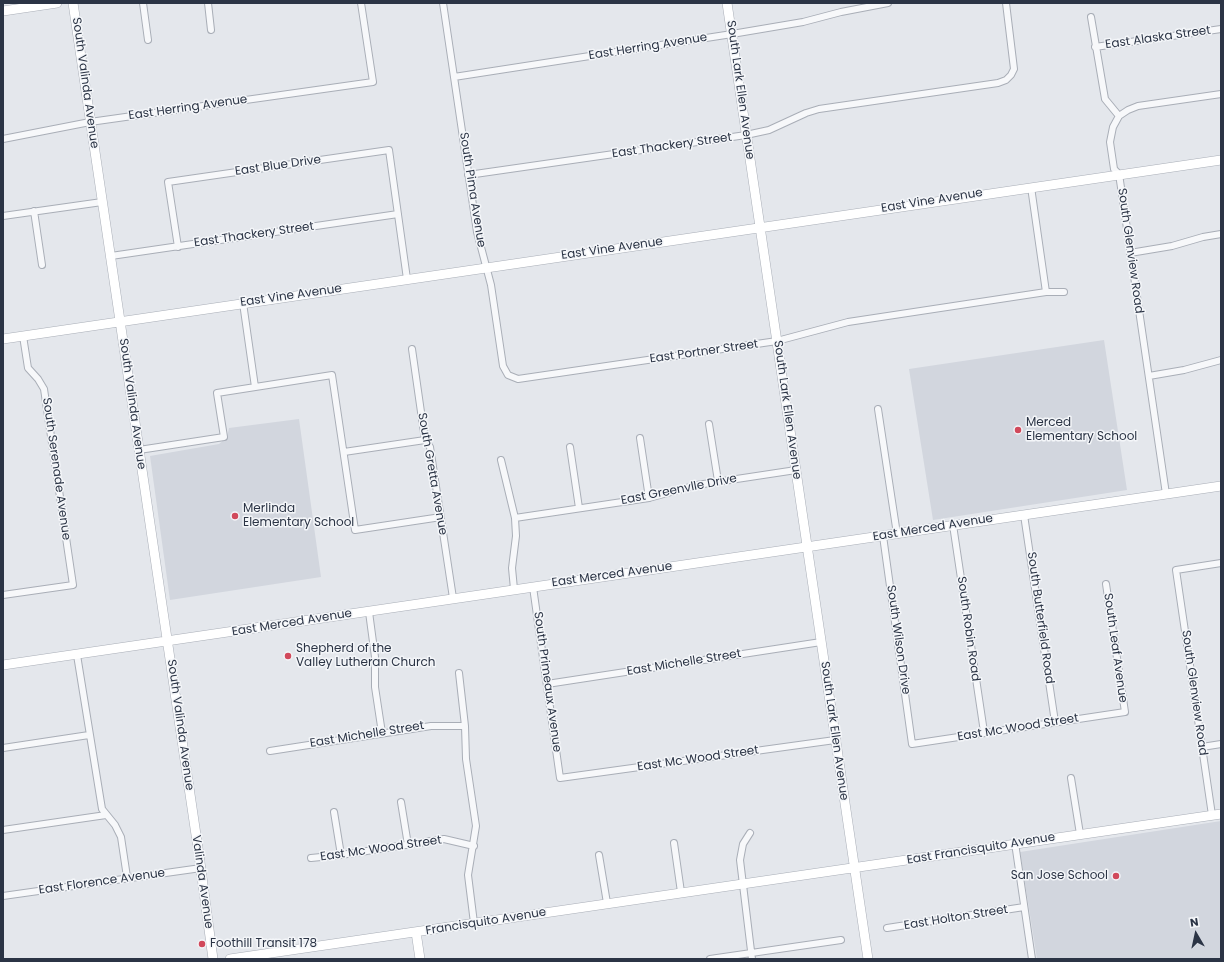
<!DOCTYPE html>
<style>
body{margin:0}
#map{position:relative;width:1224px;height:962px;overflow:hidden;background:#e4e7ec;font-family:Poppins,sans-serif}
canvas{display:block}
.frame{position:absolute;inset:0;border:4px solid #2b3445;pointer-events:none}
.north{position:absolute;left:1176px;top:914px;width:40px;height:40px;-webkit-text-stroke:3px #f4f6f9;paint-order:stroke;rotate:351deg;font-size:11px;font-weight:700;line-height:16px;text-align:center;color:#2b3445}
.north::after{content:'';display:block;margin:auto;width:14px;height:18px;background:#2b3445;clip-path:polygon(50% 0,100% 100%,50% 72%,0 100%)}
</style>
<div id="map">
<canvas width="1224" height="962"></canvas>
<div class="frame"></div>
<div class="north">N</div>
</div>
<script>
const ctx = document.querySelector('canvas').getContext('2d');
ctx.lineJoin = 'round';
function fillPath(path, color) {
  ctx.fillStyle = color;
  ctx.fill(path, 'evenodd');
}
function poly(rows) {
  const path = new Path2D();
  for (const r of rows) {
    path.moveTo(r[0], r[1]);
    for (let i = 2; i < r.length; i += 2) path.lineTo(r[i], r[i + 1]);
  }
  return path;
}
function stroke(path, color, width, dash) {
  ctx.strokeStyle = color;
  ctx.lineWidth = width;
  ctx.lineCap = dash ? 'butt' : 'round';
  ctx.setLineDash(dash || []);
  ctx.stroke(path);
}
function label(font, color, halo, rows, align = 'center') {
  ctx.font = font + ' Poppins,sans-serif';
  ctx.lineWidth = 3;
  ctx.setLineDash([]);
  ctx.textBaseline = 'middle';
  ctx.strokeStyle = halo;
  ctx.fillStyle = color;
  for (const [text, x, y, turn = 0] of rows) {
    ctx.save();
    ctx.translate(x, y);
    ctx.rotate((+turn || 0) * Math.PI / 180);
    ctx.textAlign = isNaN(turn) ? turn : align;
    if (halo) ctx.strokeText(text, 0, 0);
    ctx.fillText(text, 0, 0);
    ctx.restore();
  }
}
const built = poly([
 [1104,340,1127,490,933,520,909,369],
 [299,419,321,577,170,600,150,456,219,444,227,437,229,428],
 [1221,821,1221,959,1037,959,1020,852]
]);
const street = poly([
 [143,3,148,40],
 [208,3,211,30],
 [443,3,477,232,491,285,503,366,508,375,518,379,777,341,848,322,1046,292,1064,292],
 [1091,17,1105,99,1119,116,1113,127,1110,142,1114,169,1119,174,1166,494],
 [1095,47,1221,29],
 [454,77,732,34,803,22,841,12,888,3],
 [1119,116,1128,110,1138,106,1221,94],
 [3,139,90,122,373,82,361,3],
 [468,175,746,135,769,130,806,113,819,109,998,83,1006,80,1011,75,1014,69,1006,3],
 [1031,187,1046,292],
 [34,211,42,265],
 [3,216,102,202],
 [178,247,168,182,389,150,407,279],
 [1130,253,1172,246,1203,237,1221,234],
 [111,256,398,214],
 [243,303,255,387],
 [412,349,425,440,430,447,453,598],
 [1149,376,1184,370,1221,360],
 [878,409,897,534],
 [709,424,718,481],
 [640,438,649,498],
 [570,447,579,508],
 [139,450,224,437,217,393,332,375,355,530,441,517],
 [344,452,425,440],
 [501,460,515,518,516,536,512,568,514,589],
 [1024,515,1055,722],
 [515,518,649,498,697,485,796,470],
 [953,525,984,732],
 [883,536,912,744,1125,712,1106,584],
 [533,587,560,778,835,740],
 [3,595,73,585,44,389,38,379,28,368,23,336],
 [369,612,375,657,375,687,382,733],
 [77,655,102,809,115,825,121,837,127,877],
 [459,673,465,726,466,759,476,826,468,875,474,923],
 [547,684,821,642],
 [1202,747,1221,744],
 [3,748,89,735],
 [270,751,431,726,465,726],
 [1071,778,1080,834],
 [401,802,408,845],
 [334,812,341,855],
 [1212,815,1176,570,1221,563],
 [3,830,106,815],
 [750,833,743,844,740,860,752,959],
 [674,843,681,892],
 [1015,843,1032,959],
 [599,855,607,903],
 [311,858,341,855,444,839,474,846],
 [3,896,201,868],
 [887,928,1024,907],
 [710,959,841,940]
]);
const secondary = poly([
 [73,3,199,855,213,959],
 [727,3,868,959],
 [3,11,57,3],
 [3,339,1221,160],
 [3,665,1221,486],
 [416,932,420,959],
 [230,959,1221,814]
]);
const markers = [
 [1018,430,4,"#d1495b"],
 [235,516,4,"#d1495b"],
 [288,656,4,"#d1495b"],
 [1116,876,4,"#d1495b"],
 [202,944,4,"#d1495b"]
];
const streetNames = [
 ["East Alaska Street",1158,38,-8],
 ["East Herring Avenue",648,47,-9],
 ["South Valinda Avenue",85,83,82],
 ["South Lark Ellen Avenue",740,90,82],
 ["East Herring Avenue",188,108,-8],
 ["East Thackery Street",672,146,-8],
 ["East Blue Drive",278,166,-8],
 ["South Pima Avenue",472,190,81],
 ["East Vine Avenue",932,201,-9],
 ["East Thackery Street",254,235,-8],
 ["East Vine Avenue",612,249,-8],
 ["South Glenview Road",1130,251,82],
 ["East Vine Avenue",291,296,-8],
 ["East Portner Street",704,352,-8],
 ["South Valinda Avenue",132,404,82],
 ["South Lark Ellen Avenue",787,410,82],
 ["South Serenade Avenue",56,469,82],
 ["South Gretta Avenue",432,474,80],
 ["East Greenvlle Drive",679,490,-11],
 ["East Merced Avenue",933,528,-9],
 ["East Merced Avenue",612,575,-8],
 ["South Butterfield Road",1040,618,82],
 ["East Merced Avenue",292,623,-9],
 ["South Robin Road",968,629,82],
 ["South Wilson Drive",898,640,82],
 ["South Leaf Avenue",1115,648,82],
 ["East Michelle Street",684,663,-9],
 ["South Primeaux Avenue",547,682,82],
 ["South Glenview Road",1194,693,82],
 ["South Valinda Avenue",180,725,82],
 ["East Mc Wood Street",1018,728,-9],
 ["South Lark Ellen Avenue",834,731,82],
 ["East Michelle Street",367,735,-9],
 ["East Mc Wood Street",698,759,-8],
 ["East Mc Wood Street",381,849,-8],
 ["East Francisquito Avenue",981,849,-9],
 ["East Florence Avenue",102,882,-8],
 ["Valinda Avenue",202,882,82],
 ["East Holton Street",956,918,-9],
 ["Francisquito Avenue",486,922,-9]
];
const poiNames = [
 ["Merced",1026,423],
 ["Elementary School",1026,437],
 ["Merlinda",243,509],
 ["Elementary School",243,523],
 ["Shepherd of the",296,649],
 ["Valley Lutheran Church",296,663],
 ["San Jose School",1108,876,"right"],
 ["Foothill Transit 178",210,944]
];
fillPath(built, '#d2d6de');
stroke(street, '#a9aeb7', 8);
stroke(secondary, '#a9aeb7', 10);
stroke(street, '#f7f8fa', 6);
stroke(secondary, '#fff', 9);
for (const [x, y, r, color] of markers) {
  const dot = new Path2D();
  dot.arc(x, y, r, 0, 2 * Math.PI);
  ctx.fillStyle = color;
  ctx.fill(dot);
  stroke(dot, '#f4f6f9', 1.5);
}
label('12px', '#2b3445', '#f4f6f9', streetNames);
label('12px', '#2b3445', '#f4f6f9', poiNames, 'left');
</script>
